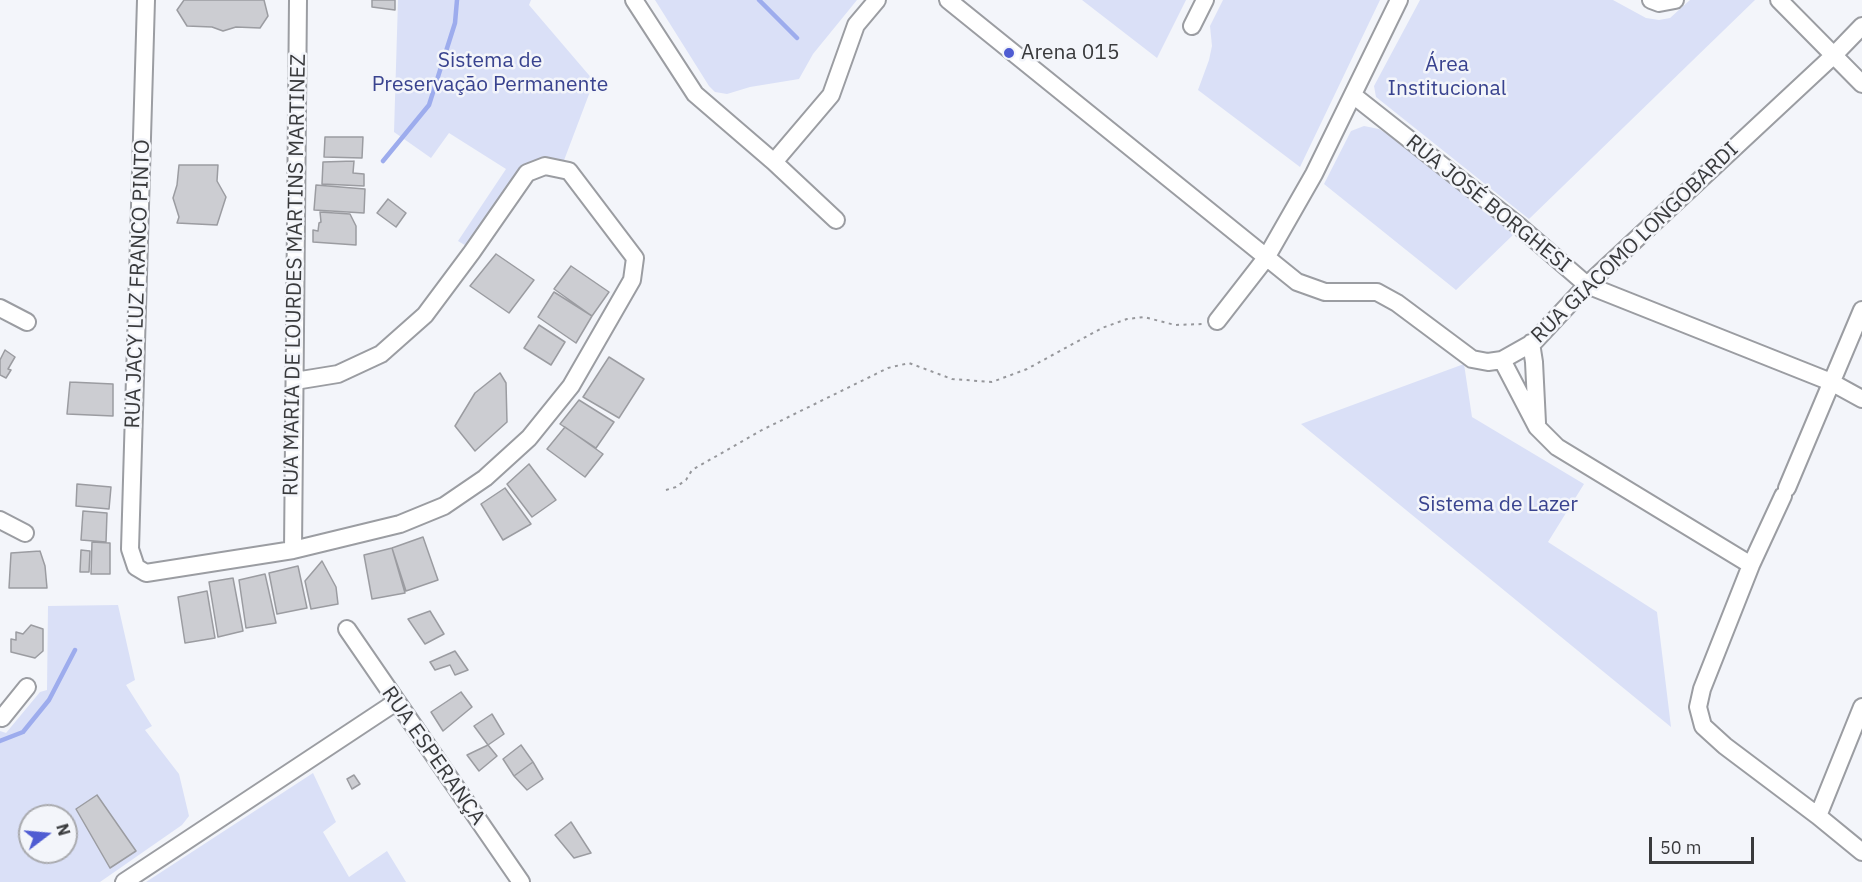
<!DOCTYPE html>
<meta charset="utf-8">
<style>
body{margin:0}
#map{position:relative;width:1862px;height:882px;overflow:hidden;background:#f3f5fa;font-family:"IBM Plex Sans",sans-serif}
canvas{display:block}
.north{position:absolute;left:18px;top:804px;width:60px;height:60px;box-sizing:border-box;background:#f3f5fa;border:2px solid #a9aaae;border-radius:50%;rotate:74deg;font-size:16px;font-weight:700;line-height:24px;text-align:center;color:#393a3c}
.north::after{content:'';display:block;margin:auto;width:21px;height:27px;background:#4f5cd2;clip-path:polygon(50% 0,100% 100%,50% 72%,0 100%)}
.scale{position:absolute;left:1649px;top:837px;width:105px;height:27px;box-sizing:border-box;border:3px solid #393a3c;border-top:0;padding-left:8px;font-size:18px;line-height:21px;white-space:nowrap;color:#393a3c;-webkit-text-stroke:4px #f3f5fa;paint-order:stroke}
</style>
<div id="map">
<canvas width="1862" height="882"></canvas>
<div class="north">N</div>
<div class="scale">50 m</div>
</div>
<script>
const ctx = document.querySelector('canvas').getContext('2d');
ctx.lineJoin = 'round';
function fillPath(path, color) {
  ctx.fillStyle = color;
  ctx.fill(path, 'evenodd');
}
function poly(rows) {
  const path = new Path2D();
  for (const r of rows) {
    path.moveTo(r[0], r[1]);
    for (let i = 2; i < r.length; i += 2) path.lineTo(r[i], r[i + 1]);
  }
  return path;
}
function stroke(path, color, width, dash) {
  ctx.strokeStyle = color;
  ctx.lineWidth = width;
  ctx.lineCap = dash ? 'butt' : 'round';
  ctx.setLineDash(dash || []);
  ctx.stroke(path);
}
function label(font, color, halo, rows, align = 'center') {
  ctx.font = font + ' "IBM Plex Sans",sans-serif';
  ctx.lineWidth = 5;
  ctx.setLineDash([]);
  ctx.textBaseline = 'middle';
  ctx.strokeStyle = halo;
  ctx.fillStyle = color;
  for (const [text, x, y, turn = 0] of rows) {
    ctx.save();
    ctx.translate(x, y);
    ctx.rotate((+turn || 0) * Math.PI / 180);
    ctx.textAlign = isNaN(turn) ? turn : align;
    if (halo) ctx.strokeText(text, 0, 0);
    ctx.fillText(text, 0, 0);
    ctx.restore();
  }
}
const green = poly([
 [398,0,531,0,529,5,594,81,563,163,539,159,521,169,468,247,458,241,506,169,449,133,431,158,394,132],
 [655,0,857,0,813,54,799,79,750,87,727,94,715,92,709,86],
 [1082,0,1186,0,1157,58],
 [1223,0,1380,0,1300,167,1198,90,1209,60,1212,46,1210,26],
 [1420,0,1613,0,1646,18,1659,20,1670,18,1690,0,1755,0,1529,219,1376,97,1374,86],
 [1364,126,1379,129,1395,139,1514,234,1456,290,1324,184,1351,131],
 [1464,364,1472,417,1584,484,1548,542,1657,612,1671,727,1301,424],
 [118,605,135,680,126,685,152,726,145,730,179,774,189,816,182,825,100,882,0,882,0,731,6,733,40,692,47,690,48,606],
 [30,816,66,816,66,852,30,852],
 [313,773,336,822,323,832,349,877,387,851,406,882,146,882]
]);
const stream = poly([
 [759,0,797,38],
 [383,161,429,105,455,23,457,0],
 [0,741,23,732,49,700,75,650]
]);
const building = poly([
 [184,0,264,0,268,16,260,28,236,27,223,31,212,27,187,26,177,10,184,0],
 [372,0,395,0,395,10,372,7,372,0],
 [325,137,363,137,362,158,324,157,325,137],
 [354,161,353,173,364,174,364,186,322,184,323,162,354,161],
 [179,165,218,165,217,181,226,197,217,225,177,223,179,217,173,198,177,185,179,165],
 [316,185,365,189,364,213,314,210,316,185],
 [388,199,406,213,396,227,377,213,388,199],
 [320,212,350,214,356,226,356,245,313,242,313,230,318,231,319,223,321,222,320,212],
 [496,254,534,280,509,313,470,286,496,254],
 [571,266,609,292,592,316,554,289,571,266],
 [554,292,592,316,576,343,538,317,554,292],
 [539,325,565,342,551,365,524,348,539,325],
 [5,350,15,357,8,369,11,370,6,378,0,375,0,360,5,350],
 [609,357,644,379,619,418,583,397,609,357],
 [500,373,506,383,507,422,475,451,455,426,475,393,500,373],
 [70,382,113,384,113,416,67,414,70,382],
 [579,400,614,422,596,448,560,424,579,400],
 [565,427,603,454,585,477,547,449,565,427],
 [529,464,556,500,532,517,507,484,529,464],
 [77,484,111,487,109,509,76,506,77,484],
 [505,488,531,524,503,540,481,504,505,488],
 [83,511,107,513,106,542,81,540,83,511],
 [423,537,438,580,406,591,392,548,423,537],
 [92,542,110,543,110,574,91,574,92,542],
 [392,548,405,593,372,599,364,555,392,548],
 [81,550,90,551,89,572,80,572,81,550],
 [40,551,45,566,47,588,9,588,11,553,40,551],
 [322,561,336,587,338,604,311,609,305,581,322,561],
 [298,566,307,608,277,614,269,573,298,566],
 [265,574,276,623,246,628,239,580,265,574],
 [233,578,243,631,218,637,209,582,233,578],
 [207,591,215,638,185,643,178,597,207,591],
 [430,611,444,634,425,644,408,619,430,611],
 [31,625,43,629,43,651,35,658,11,652,11,639,16,640,16,632,23,634,31,625],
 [455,651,468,670,455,675,450,665,435,670,430,662,455,651],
 [461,692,472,707,443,731,431,712,461,692],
 [492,714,504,734,488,745,474,726,492,714],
 [488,745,497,756,479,771,467,755,488,745],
 [521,745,533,762,514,776,503,759,521,745],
 [533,762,543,779,527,790,514,776,533,762],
 [354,775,360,784,352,789,347,779,354,775],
 [97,795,136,851,110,868,76,809,97,795],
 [571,822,591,853,574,858,555,835,571,822]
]);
const path = poly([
 [666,490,676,487,686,480,692,470,762,430,888,368,909,363,952,379,992,382,1027,369,1102,328,1127,319,1144,317,1175,325,1203,324]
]);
const minor = poly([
 [146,0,130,549,136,567,146,573,293,550,400,524,444,506,485,478,529,438,571,386,632,280,635,258,569,171,545,166,527,173,472,252,425,315,381,354,338,374,295,381],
 [634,0,695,94,774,162,836,220],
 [948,0,1297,282,1325,292,1377,292,1397,303,1472,359,1488,362,1502,360,1534,342,1587,285,1834,55,1862,26],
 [1651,0,1659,3,1675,0],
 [1779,0,1862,84],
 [1192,26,1205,0],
 [1353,95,1519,226,1587,285,1831,382,1862,399],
 [774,162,831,95,856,25,877,0],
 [0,308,27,322],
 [1217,321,1266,258,1314,174,1399,0],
 [1531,343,1534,362,1537,423],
 [1502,360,1537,427,1557,447,1751,565],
 [1787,488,1862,310],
 [1783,496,1751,565,1702,689,1698,707,1703,726,1725,746,1818,816,1862,852],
 [0,520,25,533],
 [293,550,298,0],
 [347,629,521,882],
 [0,717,2,718,27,687],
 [1818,816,1862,707],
 [124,882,396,702]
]);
const markers = [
 [1009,53,6,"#4f5cd2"]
];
const poiNames = [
 ["Arena 015",1021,53]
];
const parkNames = [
 ["Sistema de",490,61],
 ["Preservação Permanente",490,85],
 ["Área",1447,65],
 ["Institucional",1447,89],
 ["Sistema de Lazer",1498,505]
];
const streetNames = [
 ["RUA JOSÉ BORGHESI",1488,204,39],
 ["RUA GIACOMO LONGOBARDI",1635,243,-44],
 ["RUA MARIA DE LOURDES MARTINS MARTINEZ",295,275,-89],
 ["RUA JACY LUZ FRANCO PINTO",138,284,-88],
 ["RUA ESPERANÇA",433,756,55]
];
fillPath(green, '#dae0f7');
stroke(stream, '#9daced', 4.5);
fillPath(building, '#cccdd2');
stroke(building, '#9b9ca1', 1.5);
stroke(minor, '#9b9da2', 20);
stroke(path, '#96979b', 2, [3, 4.5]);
stroke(minor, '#fff', 16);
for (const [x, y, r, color] of markers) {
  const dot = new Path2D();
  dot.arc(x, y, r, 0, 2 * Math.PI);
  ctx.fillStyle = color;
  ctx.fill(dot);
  stroke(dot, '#f3f5fa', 2);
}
label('21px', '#393a3c', '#f3f5fa', poiNames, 'left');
label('21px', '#39438f', '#f3f5fa', parkNames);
label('21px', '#393a3c', '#f3f5fa', streetNames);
</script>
